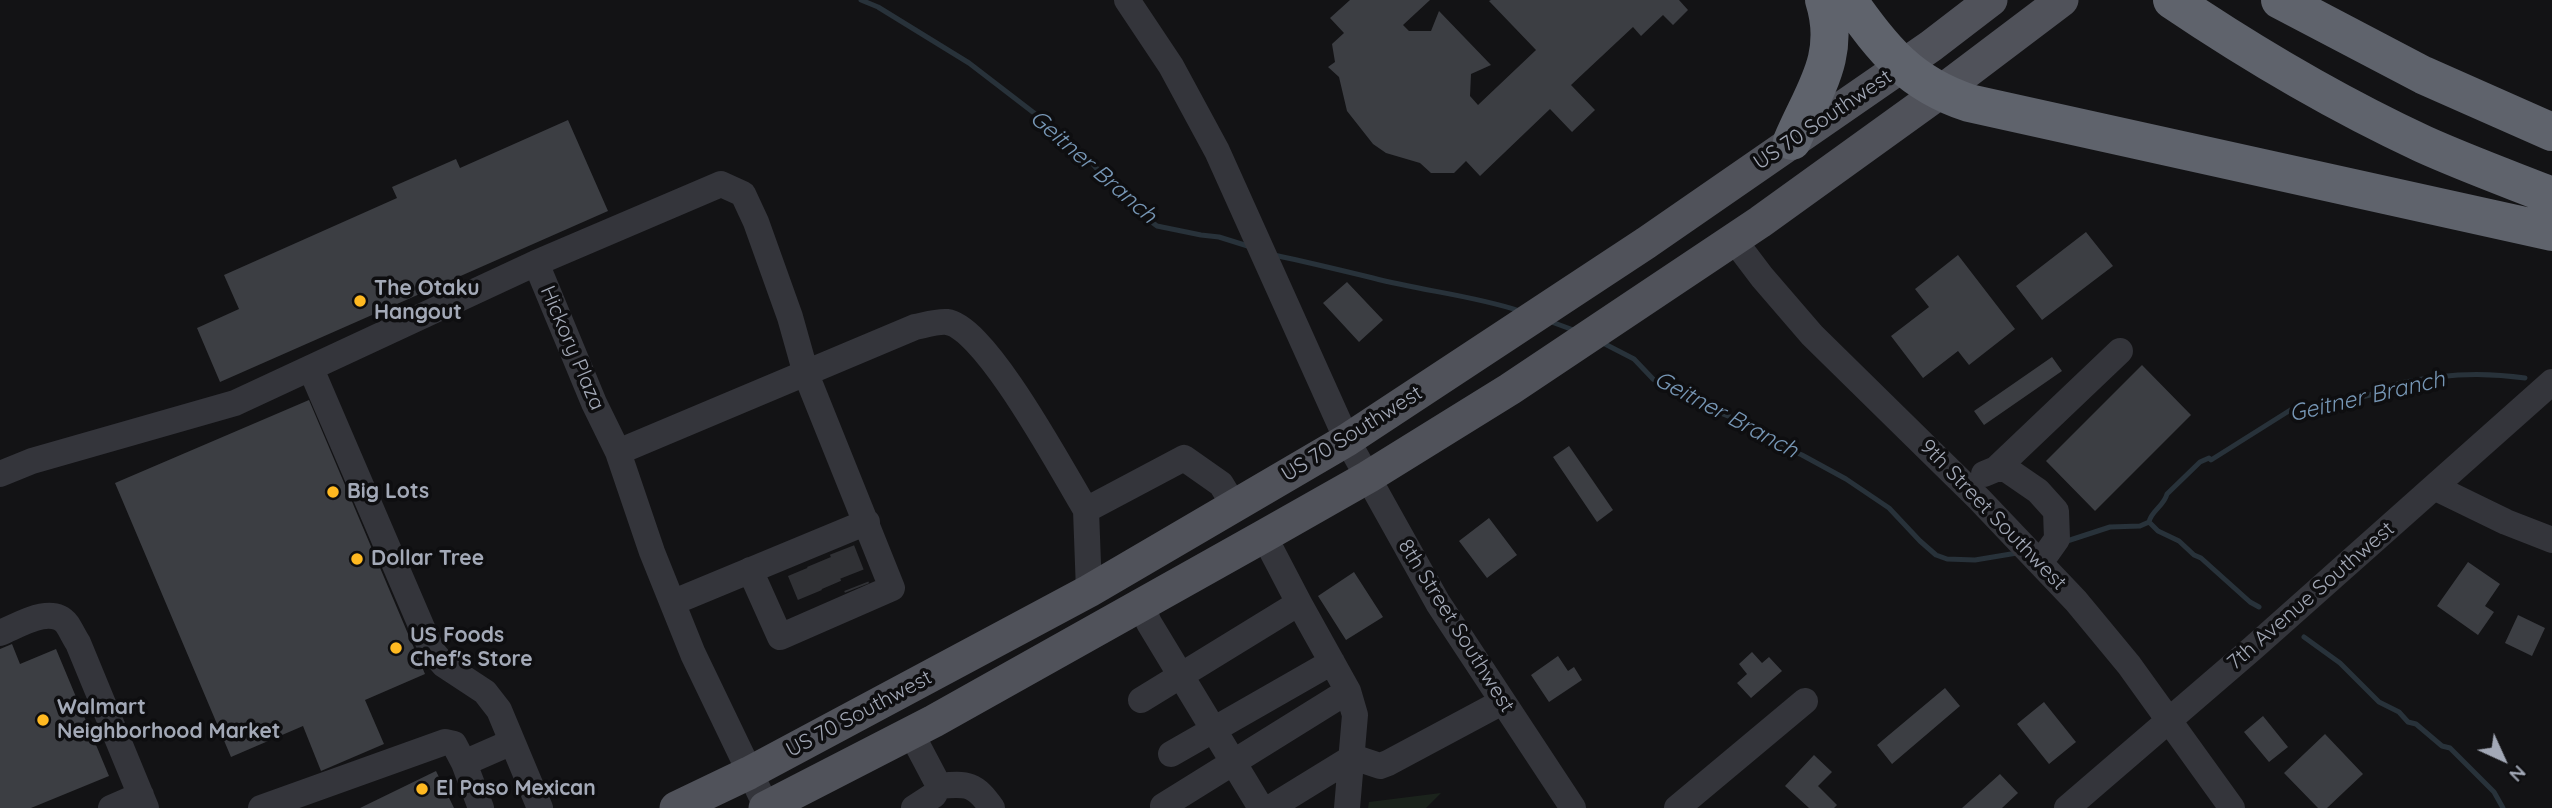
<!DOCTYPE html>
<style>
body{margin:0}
#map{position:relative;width:2552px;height:808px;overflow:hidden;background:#131315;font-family:Quicksand,sans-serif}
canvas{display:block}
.north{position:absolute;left:2468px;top:724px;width:70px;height:70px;-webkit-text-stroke:5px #0e0e10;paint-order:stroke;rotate:135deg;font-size:19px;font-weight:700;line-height:28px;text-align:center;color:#a3a9b7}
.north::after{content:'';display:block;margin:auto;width:24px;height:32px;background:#a3a9b7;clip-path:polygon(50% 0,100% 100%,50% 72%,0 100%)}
</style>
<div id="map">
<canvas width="2552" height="808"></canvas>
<div class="north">N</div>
</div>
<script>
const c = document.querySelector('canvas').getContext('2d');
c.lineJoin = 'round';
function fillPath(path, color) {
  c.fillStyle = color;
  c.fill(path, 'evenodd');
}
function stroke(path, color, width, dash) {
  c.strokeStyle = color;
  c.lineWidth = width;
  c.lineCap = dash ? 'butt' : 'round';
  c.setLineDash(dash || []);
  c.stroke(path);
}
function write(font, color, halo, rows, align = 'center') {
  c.font = font + ' Quicksand,sans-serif';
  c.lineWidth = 7;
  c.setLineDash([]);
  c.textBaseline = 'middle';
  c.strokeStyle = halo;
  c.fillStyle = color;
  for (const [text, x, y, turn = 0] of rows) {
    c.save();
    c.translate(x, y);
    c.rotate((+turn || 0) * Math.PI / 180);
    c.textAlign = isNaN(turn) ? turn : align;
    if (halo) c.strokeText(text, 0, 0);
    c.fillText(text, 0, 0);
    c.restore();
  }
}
const green = new Path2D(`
 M1441 793 1426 808H1368L1369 802Z`);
const stream = new Path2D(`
 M861 0 878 7 969 63 1051 126 1071 146 1083 153 1129 205 1157 226 1201 235 1219 237 1251 247
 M1274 255C1307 262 1340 270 1373 278 1422 291 1472 295 1520 311
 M1549 321 1576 331
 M1601 342 1634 359 1653 379 1690 401 1738 420 1768 440 1802 455 1846 479 1889 508 1920 541 1936 555 1947 559 1975 560 2017 553
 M2149 522 2158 531 2179 541 2194 555 2201 558 2250 602 2259 607
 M2064 542 2110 527 2140 526 2149 522C2151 511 2164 506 2167 494L2200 462 2209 458 2211 460 2292 409 2297 411C2323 406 2350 401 2376 393 2385 390 2393 385 2401 383 2441 374 2485 372 2525 378
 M2304 637 2340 663 2379 702 2399 712 2408 722 2416 724 2442 746 2450 748 2494 792 2503 808`);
const building = new Path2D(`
 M1350 0H1430L1403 25 1409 31H1431L1439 11 1491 65 1471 74 1470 96 1478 105 1536 50 1489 1 1491 0H1679L1688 10 1673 25 1663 15 1641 36 1633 27 1571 85 1595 110 1572 132 1550 109 1480 176 1466 161 1454 173H1431L1420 163 1386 153 1373 144 1347 111 1339 77 1328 67 1335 62 1332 44 1344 33 1330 18Z
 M568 120 608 211 220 382 197 328 239 309 224 275 397 198 392 187 456 159 460 168Z
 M2086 232 2113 266 2042 320 2016 286Z
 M1958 255 2015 329 1969 365 1958 351 1923 378 1891 336 1929 307 1915 289Z
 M1347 282 1383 320 1359 342 1323 303Z
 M2052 357 2062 371 1984 425 1974 411Z
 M2142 365 2191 415 2095 511 2046 461Z
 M309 400 425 674 365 700 384 744 321 771 303 726 231 757 115 483Z
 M1569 446 1613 510 1597 522 1553 457Z
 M1489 518 1517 555 1487 578 1459 541Z
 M2468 562 2500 584 2485 606 2494 612 2478 635 2437 606Z
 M1354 572 1383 617 1346 640 1318 596Z
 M2518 615 2545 628 2532 656 2505 643Z
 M12 644 20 664 56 649 109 776 31 808H0V649Z
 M1752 652 1762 663 1769 657 1782 671 1751 698 1737 683 1747 674 1739 664Z
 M1558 656 1568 671 1574 667 1582 680 1549 702 1531 675Z
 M1945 688 1960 706 1892 764 1877 745Z
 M2044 702 2076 742 2049 764 2017 724Z
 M2263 716 2288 747 2269 762 2244 732Z
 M2325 734 2363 774 2327 808H2318L2284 773Z
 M1814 755 1832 772 1818 786 1837 805 1834 808H1809L1785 786Z
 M436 771 454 808H360Z
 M2000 774 2018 793 2002 808H1962Z`);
const minorTunnel = new Path2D(`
 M842 550 857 588
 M819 562 834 597
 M800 571 814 605`);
const minor = new Path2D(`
 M1127 0 1171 66 1217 151 1347 440 1438 603 1573 808
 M1734 240 1762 277 1812 335 1979 499 2076 601 2129 665 2232 808
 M536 263 721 184 743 194 756 222 790 317 806 374 892 588 780 637 750 570
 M311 369 432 651 444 665 485 692 499 710 540 808
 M618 452 915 327C925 325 938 321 947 322 986 327 1064 474 1086 510
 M1996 469 2120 351
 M0 474 32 461 235 403 536 263 594 403 618 452 652 552 693 654 767 808
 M1984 474 1996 469H2006L2038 491 2056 511 2057 539 2040 563
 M2434 487 2506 522 2552 540
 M1264 536 1299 603
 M1089 591 1086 510 1184 458 1221 484 1235 507
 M674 602 867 522
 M1141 604 1149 623 1261 808
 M0 633C18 626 51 604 67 624 71 630 74 637 78 643L146 808
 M1141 700 1299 603 1348 691 1355 715 1347 808
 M911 733 939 786 934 795 914 808
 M1171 754 1332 662
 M939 786C968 783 975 784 992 808
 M1163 806 1348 691
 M111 808 141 795
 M261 808 445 742 454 744 464 763
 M481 808 464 763 512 742
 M1270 808 1353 757 1380 766 1388 763 1502 702
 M1677 808 1805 701
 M2067 808 2253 648 2552 382`);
const major = new Path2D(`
 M676 808 749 773 1089 591 1347 440 1646 243 1931 46 1991 0
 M765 808 934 721 1264 536 1368 477 1510 389 1760 222 1939 93 2062 0`);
const highway = new Path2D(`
 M1848 0C1884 50 1909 83 1969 103L2552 232
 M2172 0C2252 54 2335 103 2423 144 2465 163 2509 179 2552 196
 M2280 0 2423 75 2552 132
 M1792 141C1813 91 1842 57 1824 0`);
const markers = [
 [360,301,7,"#ffb921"],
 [333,492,7,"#ffb921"],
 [357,559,7,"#ffb921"],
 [396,648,7,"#ffb921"],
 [43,720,7,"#ffb921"],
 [422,789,7,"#ffb921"]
];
const streetNames = [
 ["US 70 Southwest",1823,120,-34],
 ["Hickory Plaza",572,348,67],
 ["US 70 Southwest",1352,434,-32],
 ["9th Street Southwest",1993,515,46],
 ["7th Avenue Southwest",2311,596,-41],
 ["8th Street Southwest",1456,626,58],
 ["US 70 Southwest",859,714,-28]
];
const poiNames = [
 ["The Otaku",374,289],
 ["Hangout",374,313],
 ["Big Lots",347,492],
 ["Dollar Tree",371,559],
 ["US Foods",410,636],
 ["Chef's Store",410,660],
 ["Walmart",57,708],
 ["Neighborhood Market",57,732],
 ["El Paso Mexican",436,789]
];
const waterNames = [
 ["Geitner Branch",1093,167,41],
 ["Geitner Branch",2367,397,-13],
 ["Geitner Branch",1726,415,28]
];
fillPath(green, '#1b231c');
stroke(stream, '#28323a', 5);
fillPath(building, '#3c3e43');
stroke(minorTunnel, '#303135', 26, [26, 13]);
stroke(minor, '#34353b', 26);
stroke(major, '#50525a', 33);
stroke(highway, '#5f636c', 38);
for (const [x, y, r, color] of markers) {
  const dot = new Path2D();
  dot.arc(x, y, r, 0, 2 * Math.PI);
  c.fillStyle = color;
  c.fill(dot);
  stroke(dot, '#0e0e10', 2.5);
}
write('21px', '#a3a9b7', '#0e0e10', streetNames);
write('bold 21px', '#a3a9b7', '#0e0e10', poiNames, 'left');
write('italic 23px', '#7797b6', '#0e0e10', waterNames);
</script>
